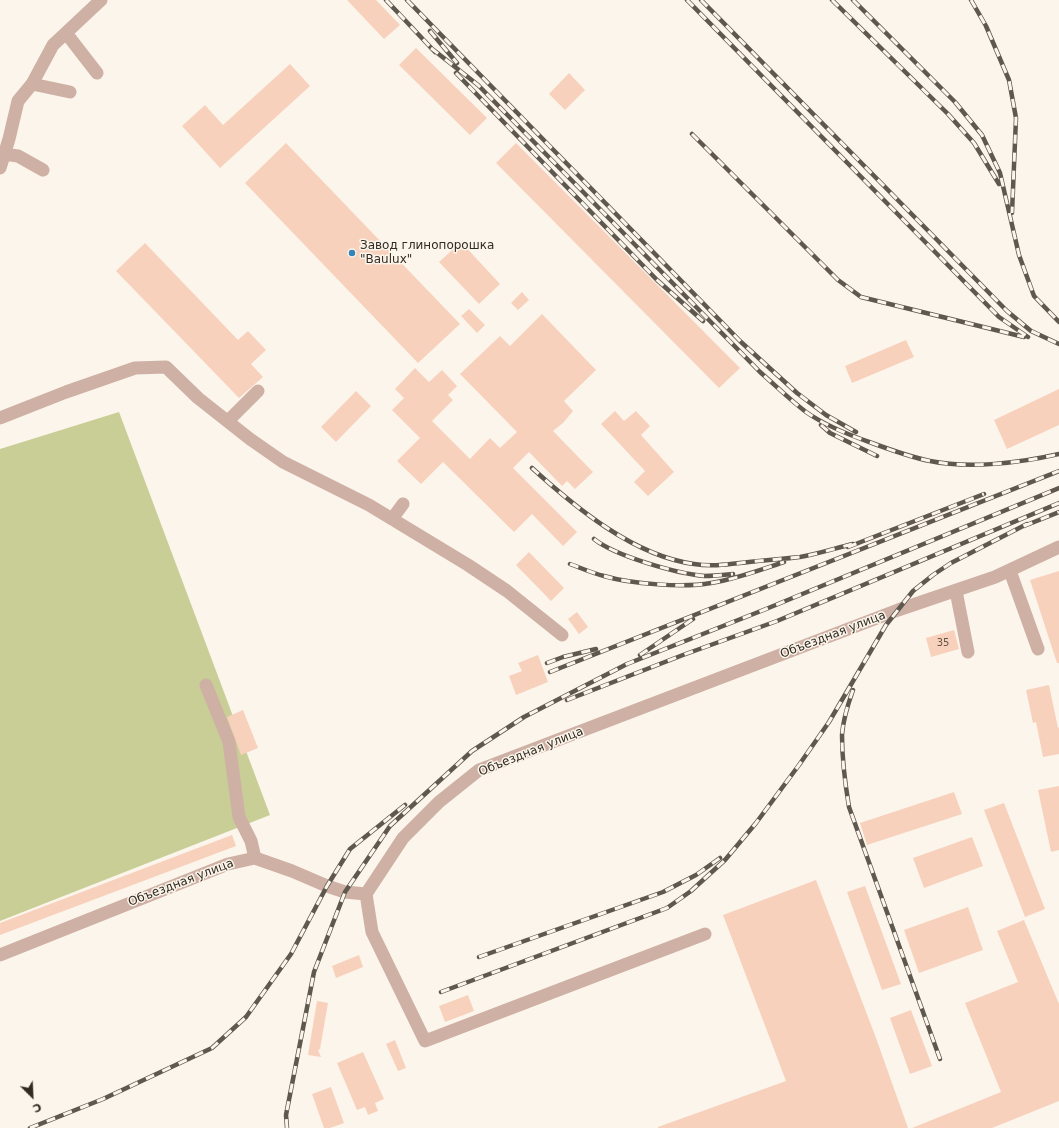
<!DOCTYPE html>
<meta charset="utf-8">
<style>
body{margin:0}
#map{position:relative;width:1059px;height:1128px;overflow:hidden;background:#fcf5eb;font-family:"DejaVu Sans",sans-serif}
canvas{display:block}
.north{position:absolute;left:12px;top:1076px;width:40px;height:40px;-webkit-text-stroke:3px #fcf5eb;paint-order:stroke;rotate:156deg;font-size:11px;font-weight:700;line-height:16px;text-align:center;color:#312b21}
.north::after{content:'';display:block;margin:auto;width:14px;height:18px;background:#312b21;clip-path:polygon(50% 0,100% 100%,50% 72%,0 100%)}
</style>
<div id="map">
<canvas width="1059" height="1128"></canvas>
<div class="north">С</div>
</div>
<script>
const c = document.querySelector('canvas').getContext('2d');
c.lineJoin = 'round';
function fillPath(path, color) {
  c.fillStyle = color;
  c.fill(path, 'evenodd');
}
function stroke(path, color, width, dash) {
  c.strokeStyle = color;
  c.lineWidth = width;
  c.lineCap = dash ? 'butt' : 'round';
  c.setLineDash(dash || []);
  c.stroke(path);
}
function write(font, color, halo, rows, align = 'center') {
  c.font = font + ' "DejaVu Sans",sans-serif';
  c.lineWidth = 3;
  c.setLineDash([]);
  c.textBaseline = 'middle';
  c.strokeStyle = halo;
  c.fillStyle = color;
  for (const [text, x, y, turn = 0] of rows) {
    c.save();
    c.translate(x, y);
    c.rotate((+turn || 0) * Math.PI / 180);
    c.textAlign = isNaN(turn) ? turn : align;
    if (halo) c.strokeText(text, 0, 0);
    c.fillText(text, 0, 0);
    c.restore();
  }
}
const green = new Path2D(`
 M119 412 270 815 0 921V449Z`);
const building = new Path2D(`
 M347 0H376L400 25 384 39Z
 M416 48 487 118 470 135 399 65Z
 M290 64 310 86 220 168 182 126 205 105 223 125Z
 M569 73 585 90 565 110 549 94Z
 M286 143 460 324 418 363 245 183Z
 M516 143 740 368 719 388 496 163Z
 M461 242 500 284 479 304 439 262Z
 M145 243 238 340 248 331 266 350 251 364 263 377 239 398 116 271Z
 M522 292 529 300 518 310 511 303Z
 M469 309 485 325 477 333 461 316Z
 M542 314 596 370 564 401 573 411 563 423 553 431 593 472 575 489 567 481 562 486 529 452 513 468 577 532 563 546 532 514 514 532 443 462 421 484 397 461 420 438 392 410 404 398 395 389 415 368 429 382 442 370 457 386 448 395 453 400 432 421 470 459 490 438 500 448 517 432 460 374 500 336 510 346Z
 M906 340 914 357 852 383 845 366Z
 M1059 389V425L1007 449 994 420Z
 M356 391 371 406 336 442 321 427Z
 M615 411 624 421 636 411 650 426 641 435 674 472 648 496 634 482 645 471 601 424Z
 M529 552 564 588 551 601 516 565Z
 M1059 571V663H1057L1030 580Z
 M577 612 588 627 579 634 568 619Z
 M954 630 959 649 931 657 926 638Z
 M538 655 548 682 516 695 509 676 522 671 518 663Z
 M1049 685 1058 728 1059 727V754L1043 757 1036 722 1033 723 1026 690Z
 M243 710 258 748 241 755 227 717Z
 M1059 786V850L1051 852 1038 790Z
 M954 792 962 814 867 845 860 823Z
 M1004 803 1045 909 1025 917 984 810Z
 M232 835 236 846 0 935V923Z
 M972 837 983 866 924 888 913 858Z
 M816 880 876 1038 908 1128H658V1127L786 1081 723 915Z
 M865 886 901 984 882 990 847 892Z
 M968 907 983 950 919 973 904 930Z
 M1024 920 1059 1004V1101L992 1128H912L1001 1092 965 1003 1018 982 997 931Z
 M359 955 363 967 336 978 332 966Z
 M468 995 474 1011 445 1022 439 1006Z
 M317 1001 328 1003 320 1049 318 1050 321 1057 308 1055Z
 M911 1010 932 1066 910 1074 890 1018Z
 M395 1040 406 1068 398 1071 386 1044Z
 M363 1052 384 1099 375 1103 378 1111 368 1115 365 1107 357 1110 337 1063Z
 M331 1087 344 1123 330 1128H324L312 1094Z`);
const minor = new Path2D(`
 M66 33 97 73
 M32 84 70 92
 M4 154 18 156 43 170
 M0 168 9 139 18 101 32 84 53 45 101 0
 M0 418 66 392 135 368 166 367 198 398 250 439 283 462 369 505 468 565 507 591 562 635
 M228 421 258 391
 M392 519 403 504
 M1010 571 1038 649
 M956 591 968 652
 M206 685 229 742 239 817 251 841 255 858
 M366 894 372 932 425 1041 705 934
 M0 955 228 864 255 858 292 871 327 886 345 892 366 894 403 838 439 802 479 770 898 610 995 577 1059 547`);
const rail = new Path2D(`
 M386 0 435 52
 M407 0 741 342 797 393 826 415 856 432
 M687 0 999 317 1028 337
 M701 0 1007 311 1031 331 1059 344
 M832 0 948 114 974 143 999 184
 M853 0 955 102 982 135 1000 173 1019 255 1034 296 1059 322
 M971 0 986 26 1009 80 1016 118 1012 213
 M430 31 457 63
 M431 48 478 85 760 372C775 385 790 400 806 412 826 426 849 435 872 443 891 450 910 457 930 461 969 469 1020 463 1059 454
 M456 73 657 280 703 321
 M692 134 838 280 861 297 1024 337
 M821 425 830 433 877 456
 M532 468C576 508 634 556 694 564 713 567 730 564 749 562 766 560 783 559 800 557 818 554 836 548 853 544
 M1024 526 1059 512
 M594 539C615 556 678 574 705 576 714 576 723 575 733 574
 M848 547 984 494
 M570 564C581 568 592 573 604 576 631 584 684 588 711 583 736 579 760 570 784 562
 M640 655 693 619
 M547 663 563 657 596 649
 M550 672 1059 471
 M853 690C848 704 843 720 842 735 842 759 845 783 849 807L940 1059
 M567 700 683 655 777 621 1059 503
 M479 957 663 892 696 875 720 858
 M441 992 667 908 691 891 725 860 756 823 799 765 829 722 886 625 913 591 933 575 951 563 1027 524
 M30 1128 103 1099 212 1048 246 1017 291 954 327 886 350 849 405 805
 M287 1128 286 1115 314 972 345 892 390 826 472 751 524 717 627 664 766 609 1059 488`);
const markers = [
 [352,253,4,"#3584b6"]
];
const numberNames = [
 ["35",943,643]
];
const poiNames = [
 ["Завод глинопорошка",360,246],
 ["\"Baulux\"",360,260]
];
const streetNames = [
 ["Объездная улица",833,635,-21],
 ["Объездная улица",531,752,-22],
 ["Объездная улица",181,883,-21]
];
fillPath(green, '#c8ce96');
fillPath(building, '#f8d1bd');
stroke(minor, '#ceb0a4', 13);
stroke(rail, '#5f584e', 4.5);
stroke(rail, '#fcf5eb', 3, [9]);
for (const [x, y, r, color] of markers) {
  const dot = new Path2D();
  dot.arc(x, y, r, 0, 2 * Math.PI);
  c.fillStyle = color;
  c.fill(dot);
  stroke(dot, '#fcf5eb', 1.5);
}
write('10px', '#635448', null, numberNames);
write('12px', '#312b21', '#fcf5eb', poiNames, 'left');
write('12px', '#312b21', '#fcf5eb', streetNames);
</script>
